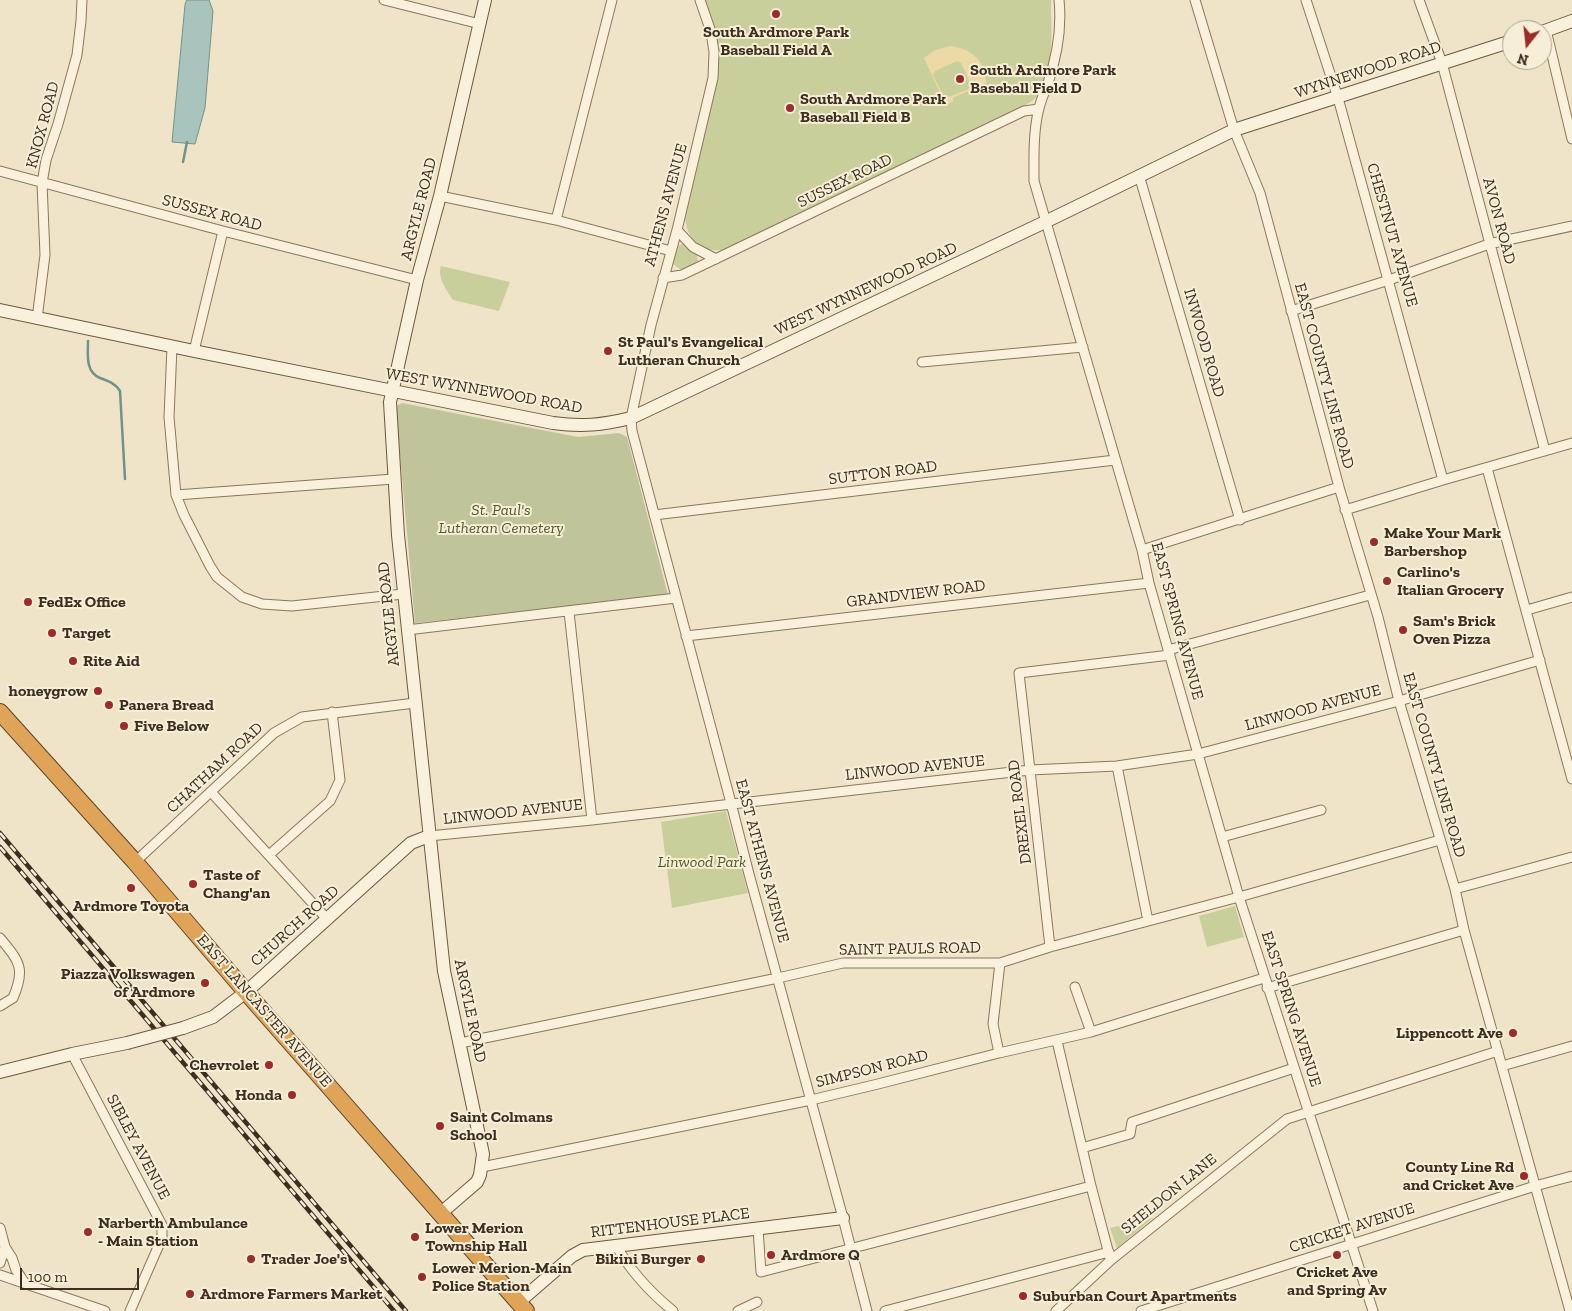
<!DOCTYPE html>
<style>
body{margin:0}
#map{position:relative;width:1572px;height:1311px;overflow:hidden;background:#f0e4c8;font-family:"Zilla Slab",serif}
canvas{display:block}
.north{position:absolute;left:1502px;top:20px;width:50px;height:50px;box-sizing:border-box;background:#f7eed8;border:1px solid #ada18e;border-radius:50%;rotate:196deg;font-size:14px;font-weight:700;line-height:20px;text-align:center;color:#3d2e20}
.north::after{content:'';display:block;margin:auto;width:18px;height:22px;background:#9e2a2b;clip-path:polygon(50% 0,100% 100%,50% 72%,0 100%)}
.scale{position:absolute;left:20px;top:1268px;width:119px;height:22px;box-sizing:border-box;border:2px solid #3d2e20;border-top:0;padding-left:6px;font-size:15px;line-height:18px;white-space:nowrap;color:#3d2e20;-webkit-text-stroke:4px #f7eed8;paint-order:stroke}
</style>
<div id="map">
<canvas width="1572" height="1311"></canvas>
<div class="north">N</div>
<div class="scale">100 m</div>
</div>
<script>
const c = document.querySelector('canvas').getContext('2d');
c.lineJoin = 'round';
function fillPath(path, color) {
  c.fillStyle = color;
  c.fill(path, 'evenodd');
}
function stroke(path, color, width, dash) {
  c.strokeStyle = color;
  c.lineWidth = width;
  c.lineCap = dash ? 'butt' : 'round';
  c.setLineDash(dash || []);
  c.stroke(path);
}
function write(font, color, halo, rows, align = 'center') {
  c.font = font + ' "Zilla Slab",serif';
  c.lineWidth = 4;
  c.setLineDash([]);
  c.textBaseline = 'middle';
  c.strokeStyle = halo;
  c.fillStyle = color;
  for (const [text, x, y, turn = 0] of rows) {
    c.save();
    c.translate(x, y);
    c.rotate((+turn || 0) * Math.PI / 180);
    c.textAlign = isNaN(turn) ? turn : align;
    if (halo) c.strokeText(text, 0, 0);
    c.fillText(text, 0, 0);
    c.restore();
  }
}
const green = new Path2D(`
 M705 0H1051C1051 31 1055 64 1040 92 1037 99 1029 103 1022 107L726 249C701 255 685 238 685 214L718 73 716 36Z
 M685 243 697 255 698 261C687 270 683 273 672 263L677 246Z
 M441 266 510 282 499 311 453 300C447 291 437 278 441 266Z
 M726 811 748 893 672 908 661 822Z
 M1235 906 1244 937 1207 947 1199 916Z
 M1153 1218 1117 1248 1110 1228Z`);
const sand = new Path2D(`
 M950 46C971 48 986 61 986 83L953 98V101L946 106 935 103 938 101 937 98 941 95 924 58 935 50ZM957 61 961 63 970 83 969 89 948 97 943 95 933 75 935 71Z`);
const cemetery = new Path2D(`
 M402 403 578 437 619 433 627 437 668 595 415 623 396 409 398 405Z`);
const water = new Path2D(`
 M187 0H209L213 11 205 108 195 144 172 142 185 5Z`);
const stream = new Path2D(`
 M183 162 187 142
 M88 341C88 354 85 372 100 378 108 381 115 383 120 391L125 479`);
const street = new Path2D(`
 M384 0 480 24
 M700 0 711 32 714 52 713 78 677 230 651 325 631 418 632 431 731 803 749 874 843 1218 867 1311
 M1059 0C1062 28 1057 56 1048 83 1045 91 1041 100 1039 108 1033 132 1034 157 1034 181L1142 550 1149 583 1239 897 1373 1311
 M1195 0 1234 130 1260 193 1339 487 1378 617 1399 701 1455 889 1464 930 1570 1311
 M1306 0 1338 98 1443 480
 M1419 0 1442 63 1545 451
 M1546 30 1572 139
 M0 171 223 231 417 280
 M1139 175 1240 520
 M440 196 556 220 671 251
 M556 220 612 0
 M677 230 693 247 716 259
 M663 278 682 275 1024 111 1039 109
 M1291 311 1389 280 1489 244 1572 226
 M37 319 45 255 42 183 46 160 58 124 77 55 81 21 82 0
 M172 347 169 417 176 495 184 515 210 566 217 577 242 597 262 604 292 606 403 594
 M194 351 223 231
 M922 362 1083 347
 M1487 468 1572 779
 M176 495 394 479
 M1345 510 1443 480 1572 443
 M654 515 1115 460
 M1142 550 1339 487
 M1527 610 1572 597
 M569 612 592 820
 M407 630 676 598
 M686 636 1149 583
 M1168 650 1370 595
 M1117 766 1148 921
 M211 792 327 919
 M429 836 592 820 1030 770 1117 766 1198 754 1399 701 1540 660
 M1222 837 1321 810
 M269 855 330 801 340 780 332 712
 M135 862 274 733 302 717 415 703
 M1455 889 1572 857
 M0 938C19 961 26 968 13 998L0 1006
 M1050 947 1019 673 1170 655
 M1075 987 1091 1032
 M1267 988 1464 930
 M1057 1041 1091 1186 1110 1258
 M460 1043 778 978 843 963H1000L1050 947 1239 897 1440 840
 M999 1053 993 1024 1000 963
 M72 1054 162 1225V1238L130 1311
 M1502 1066 1572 1046
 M1082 1148 1130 1134 1132 1122 1294 1068
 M482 1167 811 1100 878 1084 999 1053 1091 1032 1264 978
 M0 1228 5 1247 0 1263
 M758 1229 761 1272 1091 1186
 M616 1245C630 1271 650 1292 673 1311
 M5 1247 12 1258 16 1270 25 1283
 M0 1275 105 1311
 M738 1311 757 1302
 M885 1311 1109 1252
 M1056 1311 1111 1260 1287 1119 1498 1051
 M1141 1311 1535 1186 1572 1176`);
const secondary = new Path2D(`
 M1542 32 1572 21
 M0 310 194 351 553 423C582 427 602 425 631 418L1045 222 1234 130 1512 41
 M183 1028 213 1017 246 992 411 843 429 836
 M0 1072 72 1054 127 1043
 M441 1213 477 1182 480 1175 483 1154 444 971 398 535 390 402 417 280 440 196 485 0
 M519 1302 572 1256 583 1250 843 1218`);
const highway = new Path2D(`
 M0 712 135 862 246 992 526 1311`);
const rail = new Path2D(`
 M0 833 406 1311
 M0 847 394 1311`);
const secondaryBridge = new Path2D(`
 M127 1043 183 1028`);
const markers = [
 [776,14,5,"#9e2a2b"],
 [960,79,5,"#9e2a2b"],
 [790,108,5,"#9e2a2b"],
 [608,351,5,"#9e2a2b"],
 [1374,542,5,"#9e2a2b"],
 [1387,581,5,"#9e2a2b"],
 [28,602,5,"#9e2a2b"],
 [1403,630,5,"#9e2a2b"],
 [52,633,5,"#9e2a2b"],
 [73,661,5,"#9e2a2b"],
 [98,691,5,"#9e2a2b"],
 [109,705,5,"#9e2a2b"],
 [124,726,5,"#9e2a2b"],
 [193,884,5,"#9e2a2b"],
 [131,888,5,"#9e2a2b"],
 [205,983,5,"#9e2a2b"],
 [1513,1033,5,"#9e2a2b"],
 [269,1065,5,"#9e2a2b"],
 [292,1095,5,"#9e2a2b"],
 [440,1126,5,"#9e2a2b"],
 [1524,1176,5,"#9e2a2b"],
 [88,1232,5,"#9e2a2b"],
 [415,1237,5,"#9e2a2b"],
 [771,1255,5,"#9e2a2b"],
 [1337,1255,5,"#9e2a2b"],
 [251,1259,5,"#9e2a2b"],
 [701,1259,5,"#9e2a2b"],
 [422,1277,5,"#9e2a2b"],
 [190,1294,5,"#9e2a2b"],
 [1023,1296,5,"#9e2a2b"]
];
const poiNames = [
 ["South Ardmore Park",776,32,"center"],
 ["Baseball Field A",776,50,"center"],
 ["South Ardmore Park",970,70],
 ["Baseball Field D",970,88],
 ["South Ardmore Park",800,99],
 ["Baseball Field B",800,117],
 ["St Paul's Evangelical",618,342],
 ["Lutheran Church",618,360],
 ["Make Your Mark",1384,533],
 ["Barbershop",1384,551],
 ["Carlino's",1397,572],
 ["Italian Grocery",1397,590],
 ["FedEx Office",38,602],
 ["Sam's Brick",1413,621],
 ["Oven Pizza",1413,639],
 ["Target",62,633],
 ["Rite Aid",83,661],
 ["honeygrow",88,691,"right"],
 ["Panera Bread",119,705],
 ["Five Below",134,726],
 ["Taste of",203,875],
 ["Chang'an",203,893],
 ["Ardmore Toyota",131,906,"center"],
 ["Piazza Volkswagen",195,974,"right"],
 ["of Ardmore",195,992,"right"],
 ["Lippencott Ave",1503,1033,"right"],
 ["Chevrolet",259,1065,"right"],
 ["Honda",282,1095,"right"],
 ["Saint Colmans",450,1117],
 ["School",450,1135],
 ["County Line Rd",1514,1167,"right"],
 ["and Cricket Ave",1514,1185,"right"],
 ["Narberth Ambulance",98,1223],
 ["- Main Station",98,1241],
 ["Lower Merion",425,1228],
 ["Township Hall",425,1246],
 ["Ardmore Q",781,1255],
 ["Trader Joe's",261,1259],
 ["Bikini Burger",691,1259,"right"],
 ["Lower Merion-Main",432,1268],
 ["Police Station",432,1286],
 ["Cricket Ave",1337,1272,"center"],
 ["and Spring Av",1337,1290,"center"],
 ["Ardmore Farmers Market",200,1294],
 ["Suburban Court Apartments",1033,1296]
];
const streetNames = [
 ["WYNNEWOOD ROAD",1368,70,-18],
 ["KNOX ROAD",43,125,-75],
 ["SUSSEX ROAD",845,181,-26],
 ["ATHENS AVENUE",666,205,-75],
 ["ARGYLE ROAD",419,209,-76],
 ["SUSSEX ROAD",212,213,15],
 ["AVON ROAD",1499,221,75],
 ["CHESTNUT AVENUE",1392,235,74],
 ["WEST WYNNEWOOD ROAD",866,289,-25],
 ["INWOOD ROAD",1204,343,74],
 ["EAST COUNTY LINE ROAD",1324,376,75],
 ["WEST WYNNEWOOD ROAD",484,391,10],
 ["SUTTON ROAD",883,473,-7],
 ["GRANDVIEW ROAD",916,594,-7],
 ["ARGYLE ROAD",389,614,-96],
 ["EAST SPRING AVENUE",1177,621,75],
 ["LINWOOD AVENUE",1313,708,-15],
 ["EAST COUNTY LINE ROAD",1434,765,74],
 ["CHATHAM ROAD",215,768,-43],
 ["LINWOOD AVENUE",915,768,-6],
 ["LINWOOD AVENUE",513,812,-6],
 ["DREXEL ROAD",1020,812,-97],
 ["EAST ATHENS AVENUE",762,861,75],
 ["CHURCH ROAD",295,926,-42],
 ["SAINT PAULS ROAD",910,949,-1],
 ["EAST SPRING AVENUE",1291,1009,72],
 ["EAST LANCASTER AVENUE",264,1011,49],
 ["ARGYLE ROAD",470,1011,78],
 ["SIMPSON ROAD",872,1069,-14],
 ["SIBLEY AVENUE",138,1147,62],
 ["SHELDON LANE",1169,1194,-39],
 ["RITTENHOUSE PLACE",670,1223,-7],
 ["CRICKET AVENUE",1352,1228,-18]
];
const parkNames = [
 ["St. Paul's",501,510],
 ["Lutheran Cemetery",501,528],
 ["Linwood Park",702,862]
];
fillPath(green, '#c9cf9b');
fillPath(sand, '#ecd9a5');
fillPath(cemetery, '#bfc49a');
fillPath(water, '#a9c4bc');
stroke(water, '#6f938a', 1);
stroke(stream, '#6f938a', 2.5);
stroke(street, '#8d765c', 11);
stroke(secondary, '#6f573f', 14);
stroke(highway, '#5b4430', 18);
stroke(street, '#faf1dc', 9);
stroke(secondary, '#faf1dc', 12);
stroke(highway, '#e0a458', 16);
stroke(rail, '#3d2e20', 4.5);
stroke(rail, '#f7eed8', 2.5, [8]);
stroke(secondaryBridge, '#6f573f', 14, []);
stroke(secondaryBridge, '#faf1dc', 12);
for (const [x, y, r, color] of markers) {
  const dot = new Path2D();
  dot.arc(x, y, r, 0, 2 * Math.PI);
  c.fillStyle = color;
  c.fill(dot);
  stroke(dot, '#f7eed8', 2);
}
write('bold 16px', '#3d2e20', '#f7eed8', poiNames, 'left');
write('16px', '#3d2e20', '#f7eed8', streetNames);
write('italic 16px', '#4d5a26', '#f7eed8', parkNames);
</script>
